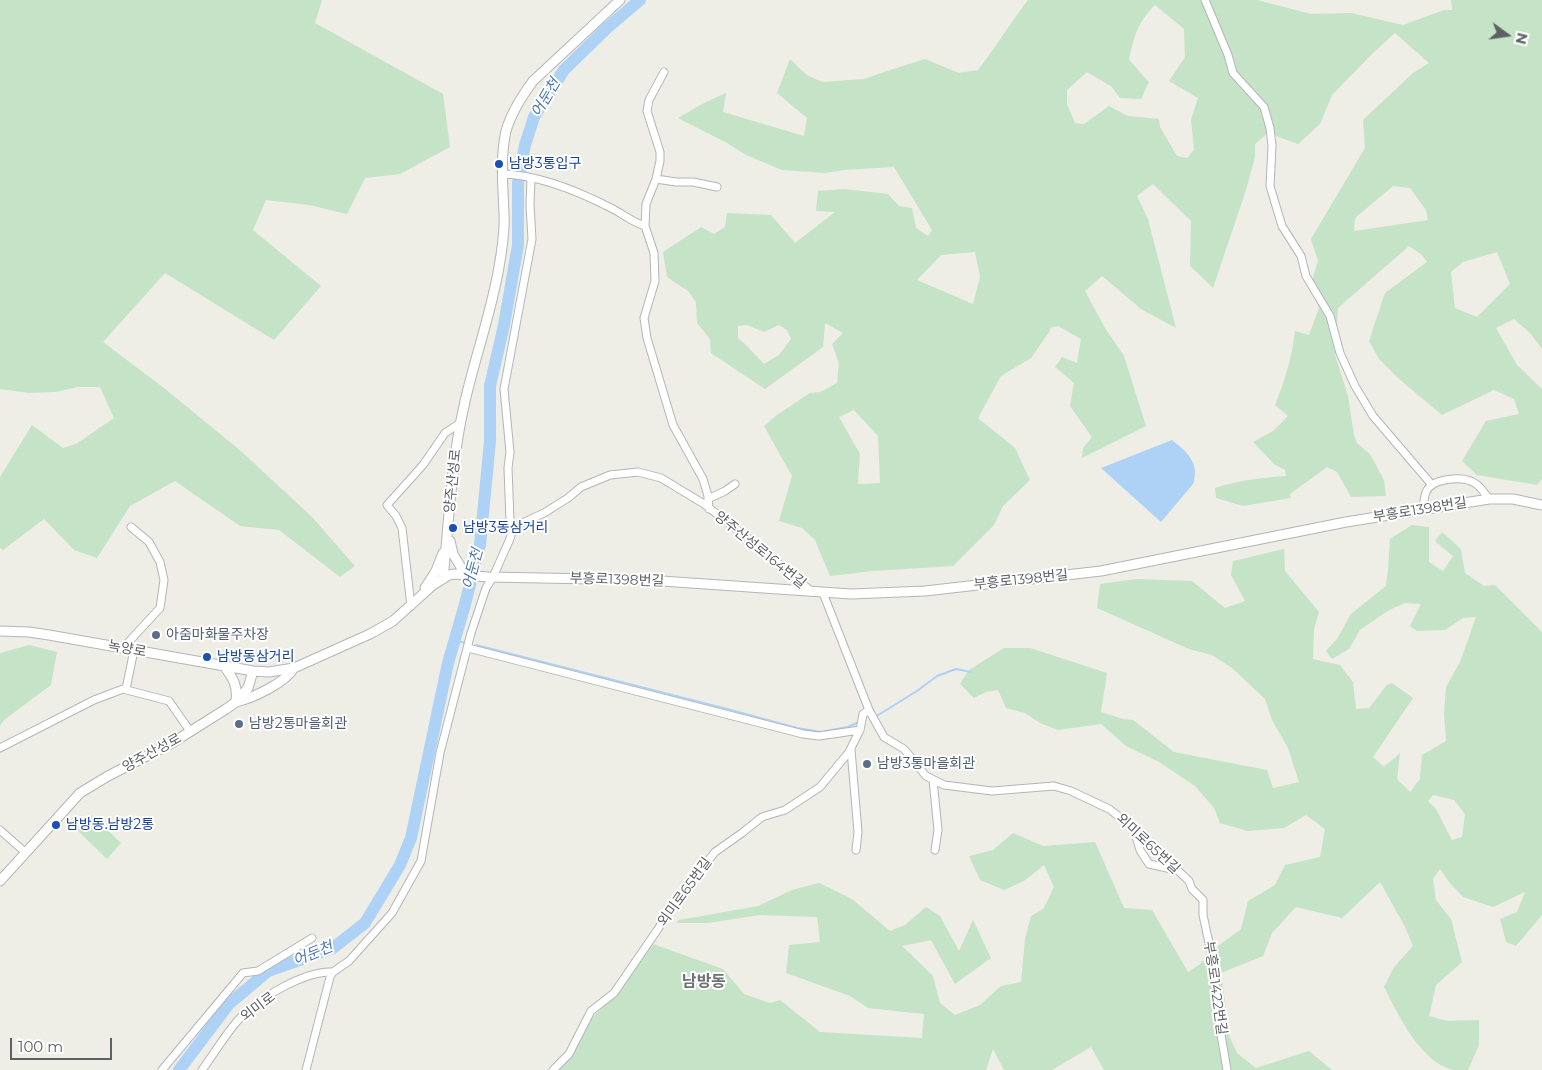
<!DOCTYPE html>
<meta charset="utf-8">
<style>
body{margin:0}
#map{position:relative;width:1542px;height:1070px;overflow:hidden;background:#eeede6;font-family:Montserrat,sans-serif}
canvas{display:block}
.north{position:absolute;left:1482px;top:10px;width:50px;height:50px;-webkit-text-stroke:4px #fff;paint-order:stroke;rotate:104deg;font-size:14px;font-weight:700;line-height:20px;text-align:center;color:#5d6064}
.north::after{content:'';display:block;margin:auto;width:18px;height:22px;background:#5d6064;clip-path:polygon(50% 0,100% 100%,50% 72%,0 100%)}
.scale{position:absolute;left:10px;top:1038px;width:102px;height:22px;box-sizing:border-box;border:2px solid #5d6064;border-top:0;padding-left:6px;font-size:15px;line-height:18px;white-space:nowrap;color:#5d6064;-webkit-text-stroke:4px #fff;paint-order:stroke}
</style>
<div id="map">
<canvas width="1542" height="1070"></canvas>
<div class="north">N</div>
<div class="scale">100 m</div>
</div>
<script>
const c = document.querySelector('canvas').getContext('2d');
c.lineJoin = 'round';
function fillPath(path, color) {
  c.fillStyle = color;
  c.fill(path, 'evenodd');
}
function stroke(path, color, width, dash) {
  c.strokeStyle = color;
  c.lineWidth = width;
  c.lineCap = dash ? 'butt' : 'round';
  c.setLineDash(dash || []);
  c.stroke(path);
}
function write(font, color, halo, rows, align = 'center') {
  c.font = font + ' Montserrat,"Noto Sans KR",sans-serif';
  c.lineWidth = 4;
  c.setLineDash([]);
  c.textBaseline = 'middle';
  c.strokeStyle = halo;
  c.fillStyle = color;
  for (const [text, x, y, turn = 0] of rows) {
    c.save();
    c.translate(x, y);
    c.rotate((+turn || 0) * Math.PI / 180);
    c.textAlign = isNaN(turn) ? turn : align;
    if (halo) c.strokeText(text, 0, 0);
    c.fillText(text, 0, 0);
    c.restore();
  }
}
const green = new Path2D(`
 M0 0H322L315 23 443 94 450 147 400 174 365 178 347 214 309 205 266 200 253 230 321 286 274 340 165 273 103 342 164 388 242 452 312 517 355 566 340 577 279 530 240 526 175 481 130 506 97 558 74 550 44 519 3 550 0 548V477L32 425 63 448 76 444 114 418 100 387H77L56 392 29 393 0 389Z
 M1028 0H1257L1311 14 1351 13 1403 25 1444 10H1452L1451 0H1542V349L1530 333 1514 319 1496 328 1517 365 1542 389V479L1537 485 1477 475 1462 461 1486 421 1519 414 1514 399 1494 390 1442 415 1399 379 1379 359 1369 341 1385 293 1427 262 1422 255 1409 246 1338 308 1335 355 1348 396 1354 435 1357 443 1370 454 1384 480 1386 496 1351 497 1337 472 1327 467 1290 494 1291 498 1243 506 1216 498 1215 488C1240 480 1260 478 1286 476L1285 470 1274 464 1253 442 1273 431 1288 416 1275 405C1285 380 1292 358 1295 331L1309 335 1319 308 1311 284 1318 261 1311 239 1365 148 1363 120 1413 73 1429 63 1395 33 1372 54 1332 95 1320 124 1298 144 1268 133 1255 144V157L1246 190 1213 288 1190 266 1191 221 1153 184 1137 196 1148 219 1176 328 1141 309 1102 276 1085 291 1105 328 1124 356 1146 426 1082 458 1083 448 1092 437 1070 406 1074 383 1055 367 1062 357 1077 363 1081 339 1058 326 1049 328 1051 329 1031 358 1001 376 978 418 1015 448 1030 480 1003 506 994 525 953 566 873 571 830 576 815 540 802 528 779 521 792 476 764 426 777 415 810 393 820 392 837 383 839 364 832 344 843 333 825 323 823 347 765 389 711 353 710 339 697 323 696 302 688 291 667 277 663 252 701 227 714 234 725 227 727 213 771 215 795 243 835 212 816 211 818 191 844 189 888 194 899 206 912 208 916 228 928 236 932 230 894 167 844 170 825 173 782 170 746 155 727 143 678 118 702 104 726 93 723 112 804 136 807 118 777 93 790 59 808 76 823 82 864 79 890 70 925 59 959 73 978 70C996 47 1010 23 1028 0ZM1155 5 1184 29 1185 57 1169 81 1198 98 1191 120 1194 150 1187 158 1177 156 1160 127 1159 119 1128 116 1109 106 1084 124 1075 123 1067 104V90L1087 72 1111 86 1120 98 1141 99 1149 82 1129 60C1134 37 1137 23 1155 5ZM1393 186 1410 188 1426 210 1428 220 1354 231 1355 218ZM975 252 980 277 973 304 917 280 941 255ZM1497 252 1510 284 1477 317 1455 308 1451 272 1463 262ZM747 325 764 332 779 325 787 330 791 339 779 355 764 364 745 344 738 338V326ZM854 410 878 436 880 483 858 484 860 454 839 417Z
 M1412 525 1429 527V562L1443 571 1453 556 1435 541 1442 532 1461 549 1465 573 1484 586 1495 585 1542 632V915L1516 946 1506 942 1500 919 1517 912 1525 892 1493 907 1463 897 1449 882 1440 869 1433 879 1436 900 1451 919 1462 962 1436 985 1429 1016 1447 1021 1479 1020V1045L1468 1070C1464 1070 1457 1070 1453 1070 1420 1062 1398 1014 1384 987L1394 967 1413 946 1404 925 1380 882 1342 918 1296 907 1272 933 1263 956 1221 973 1230 1038 1237 1053 1256 1068 1309 1051 1332 1070H1104L1091 1047 1052 1070H1004L993 1049 986 1070H557L571 1055 592 1018 618 992 653 944 723 969 744 994 770 1003 780 1000 820 1032 922 1038 924 1014 868 1008 850 996 786 973 789 945 820 942 817 917 760 915 708 923H676L679 920 758 906 792 890 819 883 852 899 890 931 905 925 926 907 940 916 959 951 973 920 991 958 955 984 931 940 902 946 933 976 940 1003 955 1015 980 1005 1001 986 1021 982 1025 939 1031 916 1044 908 1054 887 1044 865 1024 881 1004 890 980 880 969 856 993 850 1013 833 1043 846 1095 842 1124 908 1152 910 1188 972 1199 965 1214 949 1241 929 1248 901 1275 885 1285 865 1320 857 1325 829 1306 815 1284 828 1248 831 1220 823 1214 808 1195 786 1159 762 1126 746 1101 724 1058 730 1040 723 1025 713 1006 708 998 690 986 692 974 698 960 684 969 670 1004 648H1030L1107 673 1101 712 1123 719 1133 720 1174 752 1267 770 1273 788 1299 782 1288 748 1272 720 1265 699 1232 668 1212 655 1189 649 1097 608 1100 584 1137 579 1192 581 1225 608 1245 601 1231 575 1233 561 1284 549 1285 571 1319 612 1314 629 1313 659 1340 665 1353 682 1356 709 1369 708 1387 685 1392 683 1413 698 1373 757 1384 767 1400 753 1397 779 1410 792 1420 779 1422 755 1446 741 1444 714 1446 687 1460 662 1476 617 1463 618 1445 630 1417 631 1410 626 1421 604 1405 603 1389 610 1360 630 1349 649 1332 659 1326 651 1337 639 1351 614 1386 586 1388 570 1390 539ZM1433 795 1454 800 1465 814 1462 837 1452 840 1436 809 1428 801Z
 M29 645 57 652 51 685 4 720 0 726V653Z
 M92 815 121 843 107 859 77 830Z`);
const water = new Path2D(`
 M1172 440C1187 452 1200 463 1193 484L1161 522 1101 468Z`);
const stream = new Path2D(`
 M455 640 465 643
 M476 645 727 709 797 728 821 732 848 727 859 722
 M875 717 917 691 937 676 956 669 971 672`);
const river = new Path2D(`
 M179 1070 229 1004 268 971 333 948 365 923 400 865 411 838 448 663 464 608 480 545 490 441V386L504 325 518 245V183L525 145 534 117 564 70 607 28 640 0`);
const minor = new Path2D(`
 M1205 0 1228 55 1233 73 1264 107 1270 128 1272 146 1270 186 1282 226 1301 256 1306 276 1330 316 1340 353 1355 386 1373 416 1432 485
 M502 174C540 175 578 191 611 208 623 214 632 222 645 226L654 253 655 281 644 318 647 338 673 425 703 479 708 496 709 509
 M656 179 676 182H693L717 187
 M645 226 646 204 656 179 660 161V152L647 111 649 100 664 72
 M708 499 725 491 735 484
 M1423 508C1424 503 1424 497 1426 492 1432 478 1464 475 1476 484 1481 487 1485 494 1489 499
 M514 527 544 513 568 498 581 487 610 475 638 472 661 478 704 504 753 542 812 592
 M823 593 869 710 884 737 904 749 926 776 944 785 992 791 1054 786 1071 791 1109 809 1130 825 1189 881 1192 889 1203 900V915L1214 966 1217 1011 1227 1070
 M411 606 402 528 396 516 387 505 423 465 445 433 460 423
 M123 648 160 608 164 580 160 562 149 542 131 527
 M468 648 803 734 819 736 860 730
 M126 689 134 650
 M0 748 94 700 123 689 169 701 190 731
 M851 750 858 832 856 850
 M933 780 938 830 935 850
 M0 830 26 853
 M1134 830 1140 850 1149 864 1176 870
 M162 1070 243 973 258 971 312 938
 M202 1070C214 1054 228 1030 241 1017 259 998 306 970 333 972
 M306 1070 330 977 333 972 349 961 392 913 421 861 440 753 471 633 486 588 493 577 509 541 514 527 510 521 508 468 510 452 504 389 532 239 530 205 531 178
 M553 1070 569 1054 591 1011 614 993 658 929 671 907 715 852 742 833 762 817 785 810 820 787 849 752 860 730 863 714 869 710`);
const tertiary = new Path2D(`
 M450 541 453 554 465 574
 M443 579C449 522 451 463 464 406 474 360 491 314 499 267 502 250 505 231 504 214 503 186 500 158 506 131 511 113 522 96 533 81L620 0
 M425 588 436 571 443 553
 M0 631 29 632 49 635 253 671 269 672 294 668 370 634 393 621 433 585 449 575 455 574 488 577 647 580 851 594 925 591 1101 571 1346 522 1489 499H1513L1542 505
 M224 666C233 678 238 686 236 701
 M236 702C253 698 285 683 294 668
 M0 881 80 793 108 776 172 743 226 709 236 702 248 688 253 671`);
const markers = [
 [499,164,5,"#1a4fb4"],
 [453,528,5,"#1a4fb4"],
 [156,635,5,"#5c6f8a"],
 [207,657,5,"#1a4fb4"],
 [239,724,5,"#5c6f8a"],
 [867,764,5,"#5c6f8a"],
 [56,825,5,"#1a4fb4"]
];
const transitNames = [
 ["남방3통입구",509,164],
 ["남방3동삼거리",463,528],
 ["남방동삼거리",217,657],
 ["남방동.남방2통",66,825]
];
const streetNames = [
 ["양주산성로",453,481,-84],
 ["부흥로1398번길",1420,510,-9],
 ["양주산성로164번길",760,550,39],
 ["부흥로1398번길",617,580,2],
 ["부흥로1398번길",1021,580,-6],
 ["녹양로",127,649,10],
 ["양주산성로",152,753,-29],
 ["외미로65번길",1148,844,43],
 ["외미로65번길",685,892,-54],
 ["부흥로1422번길",1215,988,82],
 ["외미로",258,1007,-37]
];
const serviceNames = [
 ["아줌마화물주차장",166,635],
 ["남방2통마을회관",249,724],
 ["남방3통마을회관",877,764]
];
const waterNames = [
 ["어둔천",546,98,-59],
 ["어둔천",473,569,-75],
 ["어둔천",313,954,-22]
];
const quarterNames = [
 ["남방동",704,982]
];
fillPath(green, '#c5e3c7');
fillPath(water, '#add2f6');
stroke(stream, '#add2f6', 2);
stroke(river, '#add2f6', 12);
stroke(minor, '#b3b5b9', 9);
stroke(tertiary, '#b3b5b9', 11);
stroke(minor, '#fff', 7);
stroke(tertiary, '#fff', 9);
for (const [x, y, r, color] of markers) {
  const dot = new Path2D();
  dot.arc(x, y, r, 0, 2 * Math.PI);
  c.fillStyle = color;
  c.fill(dot);
  stroke(dot, '#fff', 2);
}
write('14px', '#164399', '#fff', transitNames, 'left');
write('14px', '#5d6064', '#fff', streetNames);
write('14px', '#4e5e75', '#fff', serviceNames, 'left');
write('italic 15px', '#4f78af', '#fff', waterNames);
write('bold 16px', '#6e7276', '#fff', quarterNames);
</script>
